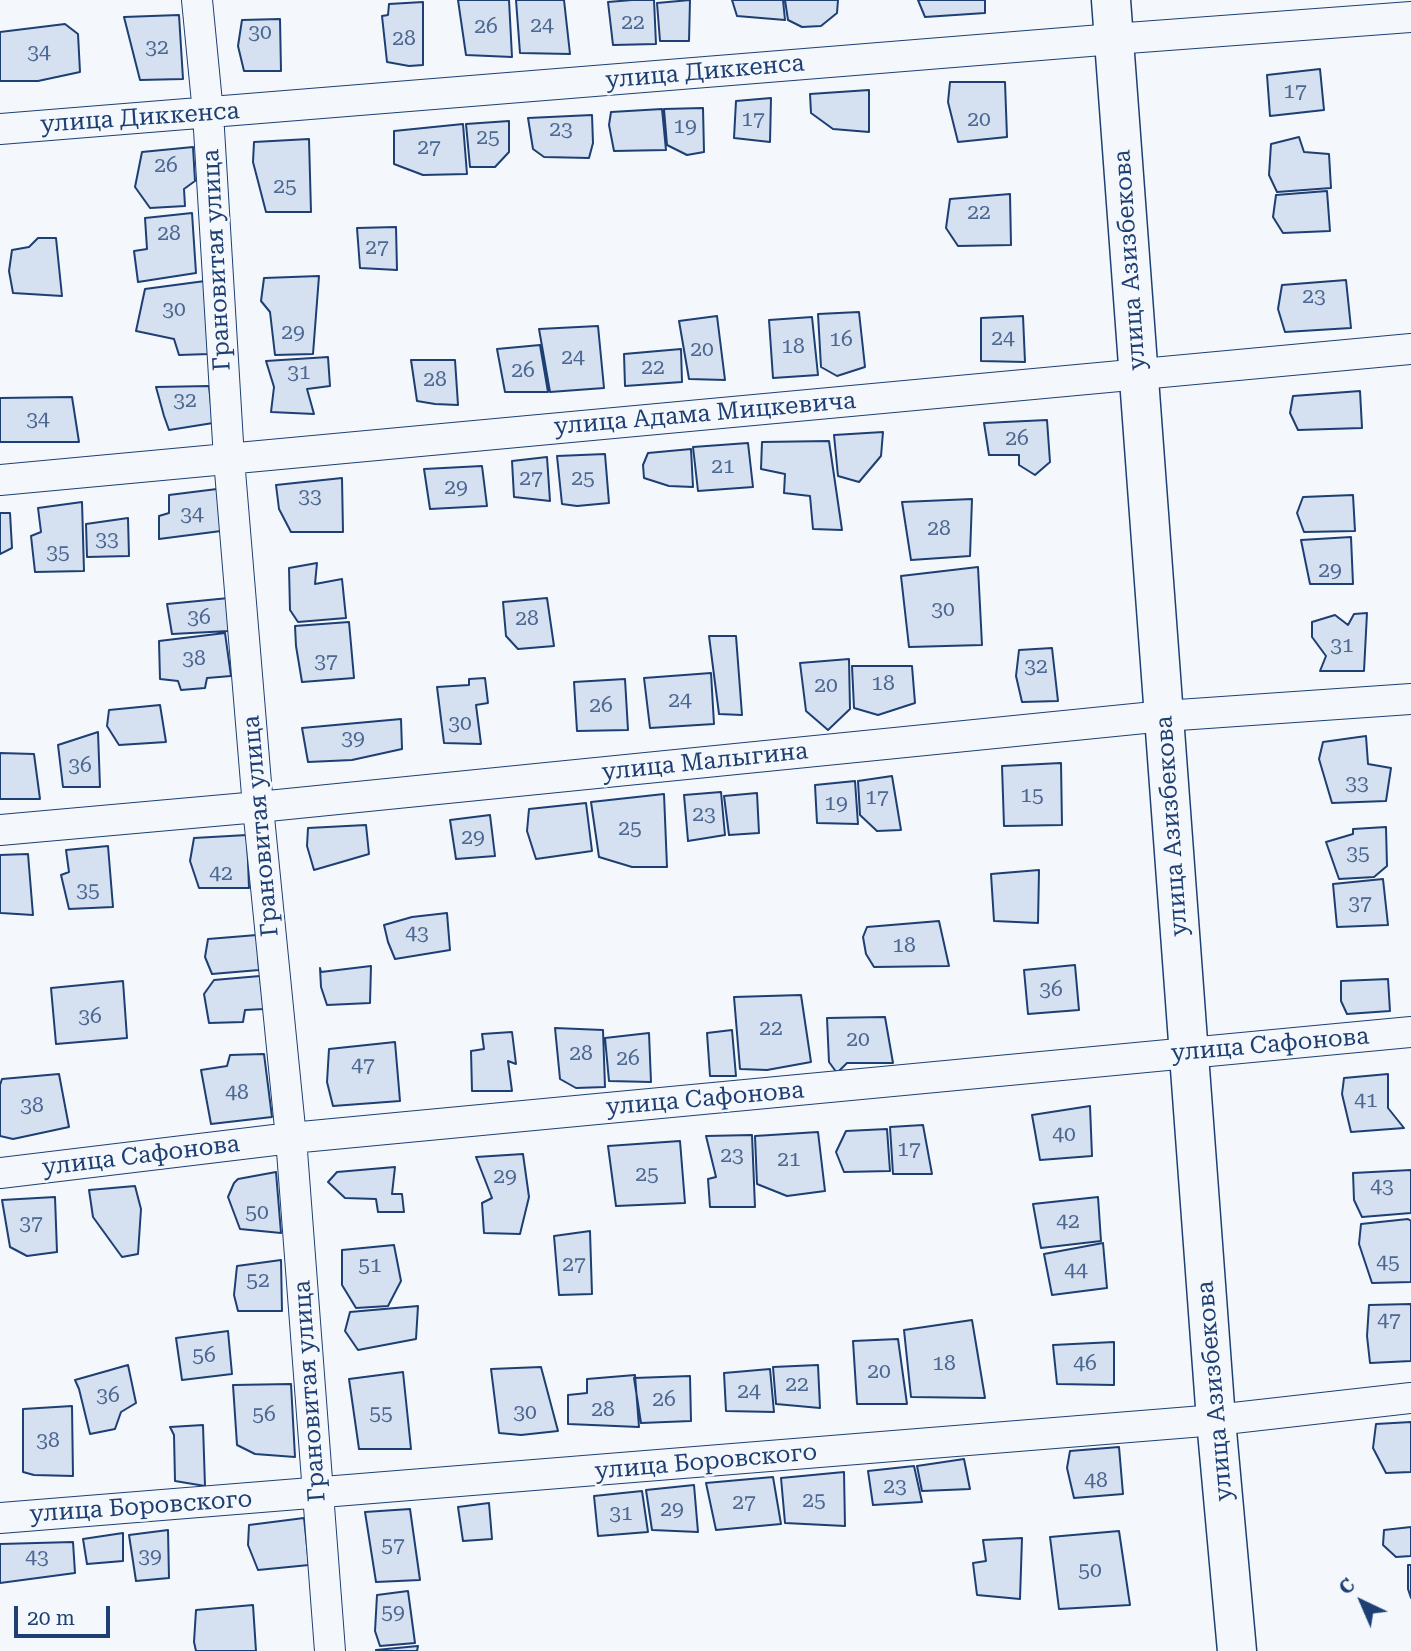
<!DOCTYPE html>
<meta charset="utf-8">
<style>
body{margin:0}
#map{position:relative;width:1411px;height:1651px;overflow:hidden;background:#f4f7fb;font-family:"Roboto Serif",serif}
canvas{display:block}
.north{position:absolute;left:1327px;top:1567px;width:70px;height:70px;-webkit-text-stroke:5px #f4f7fb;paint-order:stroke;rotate:316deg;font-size:19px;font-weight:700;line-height:28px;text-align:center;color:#1d3f73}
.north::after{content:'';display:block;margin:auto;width:24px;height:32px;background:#1d3f73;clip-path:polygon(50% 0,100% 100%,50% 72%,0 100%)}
.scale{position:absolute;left:14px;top:1606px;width:96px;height:32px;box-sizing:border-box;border:4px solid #1d3f73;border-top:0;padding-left:9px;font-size:21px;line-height:24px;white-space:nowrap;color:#1d3f73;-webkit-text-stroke:5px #f4f7fb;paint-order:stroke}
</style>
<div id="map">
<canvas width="1411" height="1651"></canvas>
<div class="north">С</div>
<div class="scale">20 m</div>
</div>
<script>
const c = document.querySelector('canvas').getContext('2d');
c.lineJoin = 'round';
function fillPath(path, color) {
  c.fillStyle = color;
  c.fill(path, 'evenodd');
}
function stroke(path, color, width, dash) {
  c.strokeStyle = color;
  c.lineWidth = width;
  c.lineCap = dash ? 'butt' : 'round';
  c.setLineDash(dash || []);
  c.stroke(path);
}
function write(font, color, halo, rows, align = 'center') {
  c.font = font + ' "Roboto Serif",serif';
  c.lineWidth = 5;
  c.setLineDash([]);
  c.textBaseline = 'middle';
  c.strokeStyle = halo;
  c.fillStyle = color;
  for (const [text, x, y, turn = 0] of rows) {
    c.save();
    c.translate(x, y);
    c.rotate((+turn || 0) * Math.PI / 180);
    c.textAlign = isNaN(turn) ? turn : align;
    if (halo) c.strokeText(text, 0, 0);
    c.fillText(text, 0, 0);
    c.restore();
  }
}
const building = new Path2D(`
 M458 0H509L512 57 466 55Z
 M516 0H564L570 54 520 53Z
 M632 0H654L656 44 613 45 608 2Z
 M690 0 689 41H660L657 3Z
 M732 0H783L785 20 737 16Z
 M785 0H838L837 13 821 26 802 27 788 20Z
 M918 0H985V13L925 17Z
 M423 2V65L409 66 387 62 382 16 388 15 389 4Z
 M179 15 183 79 140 80 124 17Z
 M280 19 281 71H244L238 46 242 20Z
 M65 24 78 34 80 72 38 81H0V32Z
 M1320 69 1324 110 1270 116 1267 75Z
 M950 82H1005L1007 137 958 142 948 102Z
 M869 90V132L833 129 811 113 810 94Z
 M771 98 770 142 734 138 736 101Z
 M703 108 704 152 687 155 667 145 664 109Z
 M662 109 666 150 614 151 609 125 611 112Z
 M592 115 593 143 589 158 544 157 533 149 528 118Z
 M509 121V152L495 167H470L466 124Z
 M463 124 467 174 423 175 394 164V131Z
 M1299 137 1304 152 1329 154 1331 188 1277 192 1269 175 1271 144Z
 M309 139 311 212H266L253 162 254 142Z
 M193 147 195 181 184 189 185 206 150 208 135 187 142 152Z
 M1327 191 1330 231 1283 233 1273 217 1276 195Z
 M1010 194 1011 245 958 246 946 228 950 199Z
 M192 213 196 273 138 282 134 251 147 249 145 218Z
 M396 227 397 270 360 268 357 228Z
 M38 238H56L62 296 13 293 9 271 12 250 29 247Z
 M319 276 313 354 275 355 270 312 261 301 264 278Z
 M1346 280 1351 328 1285 332 1278 309 1282 285Z
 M205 281 209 354 179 355 174 339 136 331 145 289Z
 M859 312 865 367 837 376 821 367 818 314Z
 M717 316 725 380 689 379 679 321Z
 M1023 316 1025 362 981 361V318Z
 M812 317 818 375 773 378 769 320Z
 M598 326 604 388 550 392 539 329Z
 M540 345 548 392H505L497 349Z
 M681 349 682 382 625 386 624 354Z
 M328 357 330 386 307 389 314 414 271 412 274 387 266 361Z
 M411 360H455L458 405 435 404 417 401Z
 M209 386 213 423 169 430 164 416 156 387Z
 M1360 391 1362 428 1298 430 1290 413 1293 396Z
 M72 397 79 442H0V398Z
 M1047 420 1050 462 1035 475 1019 465V455H989L984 423Z
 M883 432 881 456 859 482 838 476 834 435Z
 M829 441 842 530 813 529 810 496 784 493 785 474 761 469 762 442Z
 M748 443 753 487 698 491 693 447Z
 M691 449 693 487 669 486 644 478 643 465 648 453Z
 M605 454 609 503 577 506 562 504 557 456Z
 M547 457 550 501 514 497 512 461Z
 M482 466 487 506 430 509 424 469Z
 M342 478 343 532H291L279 509 276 485Z
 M217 489 221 531 159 539V516L169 513V495Z
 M1353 495 1355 531 1304 532 1297 513 1303 497Z
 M972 499 970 556 911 560 902 502Z
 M82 502 84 571 35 572 31 536 41 532 38 508Z
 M0 513H10L12 548 0 554Z
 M128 518 129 556 87 557 86 524Z
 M1351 537 1353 584H1310L1301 540Z
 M317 563 315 584 342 579 346 618 298 622 290 610 289 568Z
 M978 567 982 645 909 647 901 576Z
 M229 598V631L172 634 167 604Z
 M547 598 554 646 518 649 506 636 503 602Z
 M1367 613 1364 671H1320L1326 656 1312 637V622L1335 615 1348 625 1354 614Z
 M349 622 354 678 302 682 296 646 295 626Z
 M225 633 231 676 207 678 205 688 181 690 178 681 160 679 159 641Z
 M709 636H736L742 715 719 714Z
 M1052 648 1058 701 1022 702 1016 676 1019 650Z
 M849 659 850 709 828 730 806 711 800 663Z
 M852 666H912L915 703 878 715 854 708Z
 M711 673 714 724 650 728 644 678Z
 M485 678 488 703 476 705 481 744 444 743 437 687 469 685V679Z
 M625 679 628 730 577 731 574 682Z
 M160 705 166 742 119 745 107 726 109 710Z
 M401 719 402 749 352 760 308 762 302 728Z
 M98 732 100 787H63L58 745Z
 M1366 736 1368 764 1391 768 1386 801 1332 803 1319 759 1323 742Z
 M0 753 34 754 40 799H0Z
 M1061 763 1062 825 1004 826 1002 766Z
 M892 776 901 830 877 831 860 815 858 781Z
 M855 781 858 824 817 823 815 785Z
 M721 792 725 835 688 841 684 795Z
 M757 793 759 833 729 835 724 796Z
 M664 794 667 867H632L599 857 591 802Z
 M586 803 592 851 536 859 527 831 529 809Z
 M490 815 495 856 456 859 450 820Z
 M366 825 369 854 314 870 307 846 308 828Z
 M1386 827 1387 866 1374 877 1339 879 1326 842 1353 834V829Z
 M247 835 249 888H199L190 861 194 838Z
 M108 846 113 907 69 909 61 875 69 872 66 850Z
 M28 854 33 915 1 913 0 912V855Z
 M1039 870 1038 923 994 921 991 874Z
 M1383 879 1388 925 1337 927 1333 884Z
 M447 913 450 950 395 959 388 942 384 925 412 917Z
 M939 921 949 966 874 967 866 954 863 937 867 927Z
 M257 935 259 970 212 974 205 957 208 939Z
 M1075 965 1079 1010 1028 1014 1024 970Z
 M371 966 370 1003 327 1005 321 987 320 968 321 972Z
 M260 976 264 1009 245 1010 243 1022 209 1023 204 994 214 980Z
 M1388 979 1390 1011 1347 1014 1341 1001V981Z
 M123 981 127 1038 56 1044 51 988Z
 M801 995 811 1062 767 1070 740 1069 734 997Z
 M885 1017 893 1063H847L837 1073 829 1062 827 1018Z
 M555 1028 603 1030 605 1087 576 1088 560 1079Z
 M732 1030 736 1076H710L707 1033Z
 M512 1032 516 1064 508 1061 512 1091H472L471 1051 484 1049 482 1034Z
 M649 1033 651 1082 609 1081 605 1038Z
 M395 1042 400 1101 333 1106 327 1082 329 1049Z
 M264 1054 272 1117 211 1124 201 1070 227 1066 230 1055Z
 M59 1074 69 1127 13 1139 0 1136V1085L2 1079Z
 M1388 1074V1108L1404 1128 1351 1132 1342 1094 1344 1078Z
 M1090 1106 1092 1156 1040 1160 1032 1115Z
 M923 1125 932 1174H893L890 1127Z
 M887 1129 890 1171 844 1172 836 1152 846 1131Z
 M818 1132 825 1191 787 1196 757 1184 755 1136Z
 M752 1135 755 1207H710L708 1179 716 1177 706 1136Z
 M680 1141 685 1203 616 1206 608 1146Z
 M523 1154 529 1197 520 1234 484 1233 482 1203 492 1198 476 1157Z
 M395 1167 392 1194H402L404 1212H378L376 1199 345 1198 328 1182 337 1172Z
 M1411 1170V1213L1362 1217 1354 1200 1353 1173Z
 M276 1172 281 1233 240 1229 228 1197 234 1183 238 1179Z
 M135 1186 141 1209 138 1254 122 1257 93 1217 89 1190Z
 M55 1197 57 1252 27 1256 10 1247 2 1200Z
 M1098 1197 1101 1241 1041 1248 1033 1204Z
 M1408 1219 1411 1221V1282L1372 1283 1359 1244 1361 1224Z
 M590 1231 592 1294 559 1295 554 1236Z
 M1103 1243 1107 1288 1052 1295 1044 1254Z
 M394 1245 401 1281 388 1306 356 1308 342 1285V1250Z
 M281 1260 282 1311H238L234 1295 237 1266Z
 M1411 1304V1361L1370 1363 1367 1336 1369 1305Z
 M418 1306 416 1339 358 1350 345 1331 350 1312Z
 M972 1320 985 1398 911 1397 904 1330Z
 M228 1331 232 1374 182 1380 176 1338Z
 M898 1339 907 1404H857L853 1341Z
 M1114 1342V1385L1057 1384 1053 1345Z
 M128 1365 136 1403 121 1412 115 1429 90 1434 79 1389 75 1380Z
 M818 1365 820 1408 776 1404 773 1367Z
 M541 1367 558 1431 521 1435 499 1433 491 1369Z
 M770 1369 774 1412 726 1411 724 1373Z
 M403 1372 411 1449H359L349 1379Z
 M635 1375 639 1427 568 1424V1395L587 1393V1379Z
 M690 1376 691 1421 641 1423 634 1378Z
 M291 1384 295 1457 255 1454 237 1445 233 1385Z
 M72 1406 73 1476 34 1475 23 1472V1409Z
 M1411 1422V1472L1386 1473 1373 1448 1376 1424Z
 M203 1425 205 1486 175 1481 174 1435 170 1427Z
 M1119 1447 1123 1494 1074 1498 1067 1468 1070 1451Z
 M964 1459 970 1489 922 1491 917 1466Z
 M914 1466 922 1502 873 1505 868 1471Z
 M844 1472 845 1526 785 1523 781 1478Z
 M773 1477 781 1524 716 1530 706 1483Z
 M694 1485 698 1532 652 1530 646 1490Z
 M642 1491 648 1532 598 1536 594 1496Z
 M489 1503 492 1539 463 1541 458 1507Z
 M410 1509 420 1580 376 1582 365 1512Z
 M304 1518 309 1565 258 1570 248 1545 249 1525Z
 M1411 1527V1556L1396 1557 1383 1545 1384 1530Z
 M168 1530 169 1578 136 1581 129 1535Z
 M1119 1531 1130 1605 1059 1609 1050 1537Z
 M123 1533V1561L87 1564 83 1539Z
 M1022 1538 1020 1599 977 1595 973 1563 986 1561 983 1540Z
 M73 1542 75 1573 0 1583V1544Z
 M1408 1565H1411V1598L1408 1589Z
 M408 1591 415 1643 380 1646 375 1631 377 1595Z
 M253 1605 256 1651H196L194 1642 196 1610Z
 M418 1646 417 1651H376V1650Z`);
const street = new Path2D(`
 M197 0 208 113 229 459 258 807 291 1138 330 1651
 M0 129 1114 39 1411 17
 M0 480 1411 349
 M0 830 258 807 1164 716 1411 699
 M0 1173 291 1138 1411 1032
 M0 1518 1216 1420 1411 1398`);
const secondary = new Path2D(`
 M1111 0 1216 1420 1237 1651`);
const numberNames = [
 ["22",633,23],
 ["24",542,26],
 ["26",486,27],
 ["30",260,33],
 ["28",404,39],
 ["32",157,48],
 ["34",39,53],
 ["17",1295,92],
 ["17",753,120],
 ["20",979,120],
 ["19",685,127],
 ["23",561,130],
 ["25",488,138],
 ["27",429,148],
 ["26",166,166],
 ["25",285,187],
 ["22",979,213],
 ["28",169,234],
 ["27",377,248],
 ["23",1314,297],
 ["30",174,310],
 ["29",293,333],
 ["24",1003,339],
 ["16",841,340],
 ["18",793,347],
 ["20",702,350],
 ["24",573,358],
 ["22",653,368],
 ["26",523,371],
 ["31",299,373],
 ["28",435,380],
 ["32",185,401],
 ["34",38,420],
 ["26",1017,439],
 ["21",723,467],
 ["27",531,479],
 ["25",583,479],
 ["29",456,488],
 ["33",310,497],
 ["34",192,515],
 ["28",939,529],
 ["33",107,540],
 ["35",58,553],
 ["29",1330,571],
 ["30",943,610],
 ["36",199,618],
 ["28",527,619],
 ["31",1342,646],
 ["38",194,659],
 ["37",326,662],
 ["32",1036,667],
 ["18",883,684],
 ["20",826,686],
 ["24",680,701],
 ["26",601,706],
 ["30",460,724],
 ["39",353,739],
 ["36",80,766],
 ["33",1357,784],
 ["15",1032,796],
 ["17",877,798],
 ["19",836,804],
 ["23",704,815],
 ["25",630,829],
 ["29",473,838],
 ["35",1358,854],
 ["42",221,874],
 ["35",88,891],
 ["37",1360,904],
 ["43",417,934],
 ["18",904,946],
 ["36",1051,990],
 ["36",90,1017],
 ["22",771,1029],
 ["20",858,1040],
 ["28",581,1054],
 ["26",628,1059],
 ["47",363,1066],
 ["48",237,1093],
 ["41",1366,1101],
 ["38",32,1106],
 ["40",1064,1135],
 ["17",909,1150],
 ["23",732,1156],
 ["21",789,1160],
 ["25",647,1175],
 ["29",505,1177],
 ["43",1382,1187],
 ["50",257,1213],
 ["42",1068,1222],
 ["37",31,1224],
 ["45",1388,1263],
 ["27",574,1265],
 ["51",370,1266],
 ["44",1076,1271],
 ["52",258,1281],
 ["47",1389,1321],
 ["56",204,1356],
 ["18",944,1364],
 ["46",1085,1364],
 ["20",879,1372],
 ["22",797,1385],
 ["24",749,1392],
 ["36",108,1396],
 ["26",664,1400],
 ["28",603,1410],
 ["30",525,1413],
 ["55",381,1414],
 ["56",264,1415],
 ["38",48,1441],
 ["48",1096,1481],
 ["23",895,1487],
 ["25",814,1501],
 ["27",744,1503],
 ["29",672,1510],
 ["31",621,1514],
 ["57",393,1546],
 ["39",150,1557],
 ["43",37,1558],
 ["50",1090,1571],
 ["59",393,1613]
];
const streetNames = [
 ["улица Диккенса",705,72,-5],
 ["улица Диккенса",140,118,-4],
 ["Грановитая улица",217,260,-93],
 ["улица Азизбекова",1130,260,-94],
 ["улица Адама Мицкевича",705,414,-5],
 ["улица Малыгина",705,762,-6],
 ["Грановитая улица",261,826,-95],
 ["улица Азизбекова",1172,826,-94],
 ["улица Сафонова",1270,1045,-5],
 ["улица Сафонова",705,1099,-5],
 ["улица Сафонова",141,1156,-7],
 ["Грановитая улица",310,1391,-94],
 ["улица Азизбекова",1215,1391,-95],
 ["улица Боровского",706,1462,-5],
 ["улица Боровского",141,1507,-4]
];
fillPath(building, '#d5e0f0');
stroke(building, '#1d3f73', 2);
stroke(street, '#1d3f73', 32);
stroke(secondary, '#1d3f73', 41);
stroke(street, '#f4f7fb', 30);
stroke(secondary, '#f4f7fb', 38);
write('21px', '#4b6792', null, numberNames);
write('24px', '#1d3f73', '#f4f7fb', streetNames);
</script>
